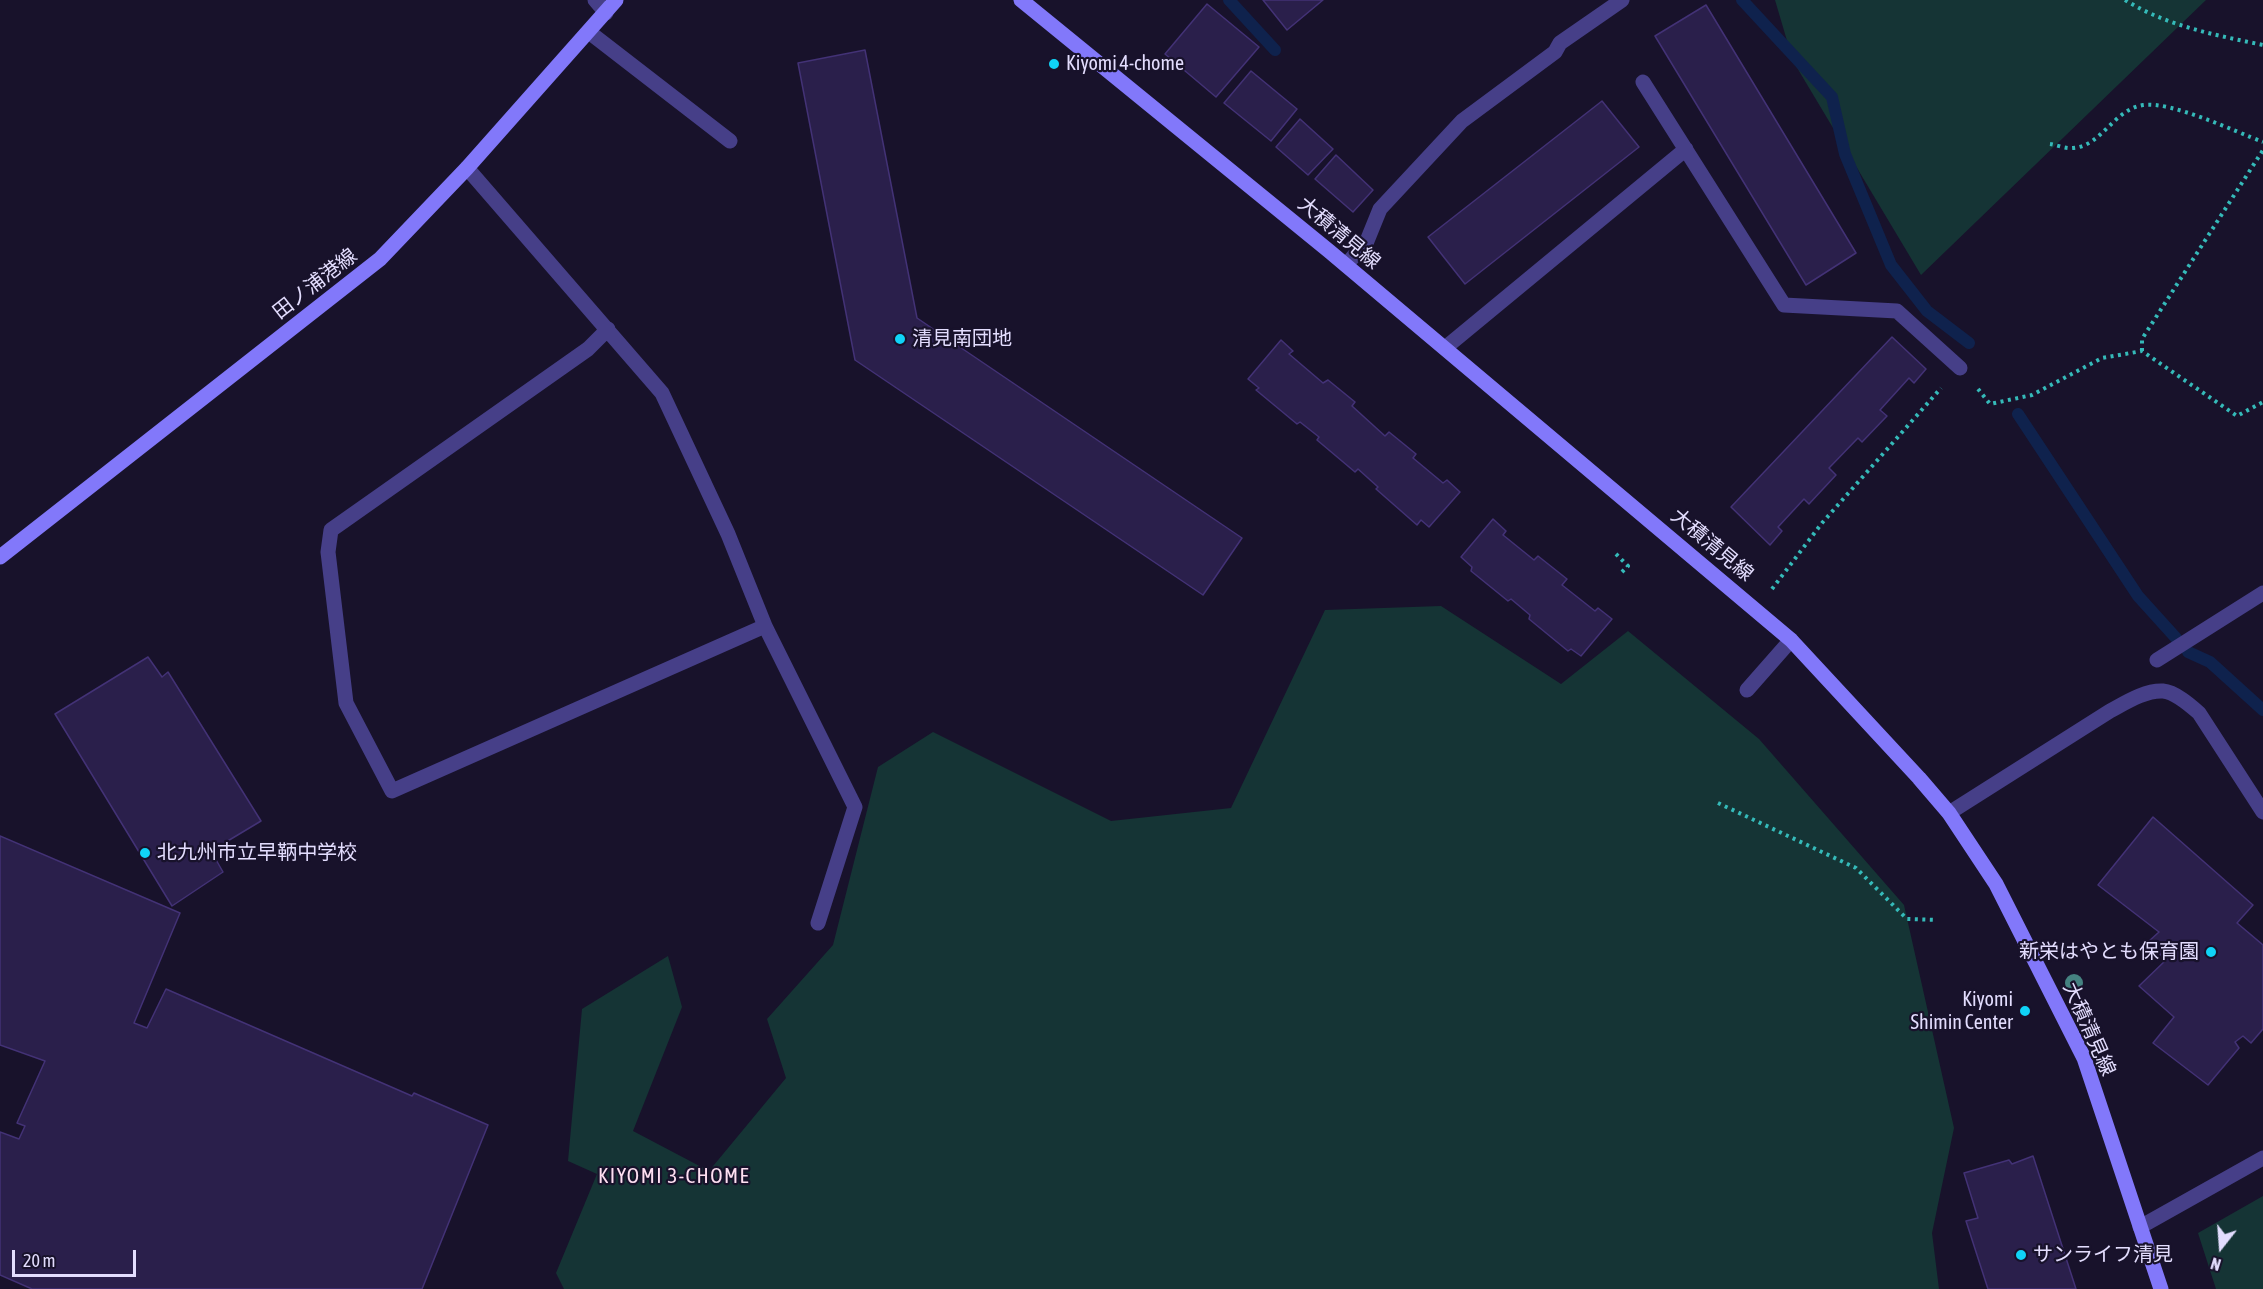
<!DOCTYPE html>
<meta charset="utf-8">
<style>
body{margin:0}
#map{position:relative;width:2263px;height:1289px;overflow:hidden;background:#18122b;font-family:"Asap Condensed",sans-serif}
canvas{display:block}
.north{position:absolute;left:2191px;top:1217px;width:60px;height:60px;-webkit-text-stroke:4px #18122b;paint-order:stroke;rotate:197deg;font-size:16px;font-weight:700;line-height:24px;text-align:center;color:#e3ddfe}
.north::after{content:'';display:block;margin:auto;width:21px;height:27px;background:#e3ddfe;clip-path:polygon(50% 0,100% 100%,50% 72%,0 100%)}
.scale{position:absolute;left:12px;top:1250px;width:124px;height:27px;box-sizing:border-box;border:3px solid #e3ddfe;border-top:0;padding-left:8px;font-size:18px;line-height:21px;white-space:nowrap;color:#e3ddfe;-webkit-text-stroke:4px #18122b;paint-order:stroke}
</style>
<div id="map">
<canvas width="2263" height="1289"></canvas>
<div class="north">N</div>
<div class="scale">20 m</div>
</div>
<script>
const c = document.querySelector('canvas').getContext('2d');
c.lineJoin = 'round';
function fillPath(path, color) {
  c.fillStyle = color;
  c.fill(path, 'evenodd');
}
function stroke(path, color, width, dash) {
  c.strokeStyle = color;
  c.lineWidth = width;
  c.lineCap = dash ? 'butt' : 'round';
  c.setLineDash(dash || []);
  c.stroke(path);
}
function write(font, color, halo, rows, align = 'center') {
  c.font = font + ' "Asap Condensed","Noto Sans JP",sans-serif';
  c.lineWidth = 4.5;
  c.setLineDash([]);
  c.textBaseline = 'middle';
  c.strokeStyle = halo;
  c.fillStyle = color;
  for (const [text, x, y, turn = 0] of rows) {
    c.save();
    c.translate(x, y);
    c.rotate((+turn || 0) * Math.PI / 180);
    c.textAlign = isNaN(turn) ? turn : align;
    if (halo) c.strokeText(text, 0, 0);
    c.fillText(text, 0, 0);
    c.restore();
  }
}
const green = new Path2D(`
 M1775 0H2206L1921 275 1793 61Z
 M1441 606 1561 684 1628 631 1759 739 1904 905 1954 1128 1932 1233 1939 1289H564L556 1273 597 1174 568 1161 582 1009 668 956 682 1007 633 1131 709 1171 786 1078 767 1019 833 945 878 767 933 732 1111 821 1231 808 1325 610Z
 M2263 1196V1289H2216L2198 1233Z`);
const stream = new Path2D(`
 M1229 0 1275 50
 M1742 0 1832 97 1845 154 1891 265 1927 311 1969 343
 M2018 414 2138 596 2176 638
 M2188 652 2210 662 2263 710`);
const building = new Path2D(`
 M1263 0H1323L1287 30Z
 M1207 4 1259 47 1216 97 1165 54Z
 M1706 5 1856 253 1806 285 1655 36Z
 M865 50 917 318 1242 538 1203 595 855 360 798 63Z
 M1251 71 1297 109 1271 141 1224 103Z
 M1602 101 1639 147 1465 284 1428 237Z
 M1300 119 1333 149 1308 175 1276 147Z
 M1336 155 1373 190 1353 212 1315 179Z
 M1892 337 1926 369 1914 383 1909 378 1880 410 1887 416 1862 442 1858 438 1829 468 1836 475 1809 504 1804 499 1778 527 1782 531 1770 545 1731 507Z
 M1281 340 1293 351 1289 354 1323 383 1328 380 1355 402 1352 406 1385 436 1389 432 1416 454 1413 458 1443 483 1447 480 1460 492 1429 527 1421 520 1417 525 1376 489 1378 487 1358 469 1355 472 1317 440 1319 437 1300 422 1297 424 1256 390 1259 388 1248 379Z
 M1493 519 1506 531 1503 535 1534 560 1538 556 1567 579 1562 585 1595 611 1598 608 1612 619 1581 656 1571 649 1568 651 1529 619 1530 615 1511 599 1508 601 1471 571 1472 567 1461 557Z
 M148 657 162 677 168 672 261 821 211 851 223 872 172 906 55 714Z
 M2153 817 2253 905 2237 923 2263 945V1029L2251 1043 2243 1036 2235 1042 2239 1048 2208 1085 2153 1043 2174 1017 2139 986 2166 960 2148 942 2159 932 2098 885Z
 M0 836 180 913 134 1023 147 1028 166 989 412 1096 414 1093 488 1125 422 1289H32L0 1275V1132L19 1139 25 1126 17 1123 45 1061 0 1045Z
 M2033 1156 2076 1289H1988L1966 1221 1978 1218 1964 1173 2009 1160 2012 1164Z`);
const path = new Path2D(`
 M2125 0C2167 26 2215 35 2263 45
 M2050 144C2057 145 2066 149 2073 148 2102 146 2113 110 2143 105 2171 101 2234 131 2263 142
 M2142 351V339L2263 150
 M1978 389 1990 404 2032 395 2102 358 2142 351 2237 416 2263 402
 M1616 554 1628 566 1619 575
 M1772 589 1822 523 1941 388
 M1718 803 1856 868 1907 919 1937 920`);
const lane = new Path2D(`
 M2157 660 2263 593`);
const street = new Path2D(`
 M595 0 606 13
 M589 32 730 141
 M1643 82 1784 305 1897 311 1960 368
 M467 168 662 393 728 534 765 626 855 807 818 923
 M1346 265 1367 241 1380 209 1462 121 1555 52 1560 43 1622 0
 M608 329 588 349 331 530 328 552 346 703 392 791 765 626
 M1445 348 1686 149
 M1747 690 1791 640
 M1949 813 2110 711C2125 703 2145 690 2163 691 2175 692 2190 705 2199 713L2263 812
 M2140 1227 2263 1158`);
const secondary = new Path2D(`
 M1021 0 1329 251 1791 640 1919 778 1949 813 1996 884 2084 1058 2161 1289
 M0 557 380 259 467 168 616 0`);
const trees = [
 [2074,983]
];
const markers = [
 [1054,64,6,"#10d3f7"],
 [900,339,6,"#10d3f7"],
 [145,853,6,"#10d3f7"],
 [2211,952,6,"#10d3f7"],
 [2025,1011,6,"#10d3f7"],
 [2021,1255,6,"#10d3f7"]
];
const poiNames = [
 ["Kiyomi 4-chome",1066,64],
 ["清見南団地",912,339],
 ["北九州市立早鞆中学校",157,853],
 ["新栄はやとも保育園",2199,952,"right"],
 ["Kiyomi",2013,1000,"right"],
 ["Shimin Center",2013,1023,"right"],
 ["サンライフ清見",2033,1255]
];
const streetNames = [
 ["大積清見線",1339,233,40],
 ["田ノ浦港線",315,284,-38],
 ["大積清見線",1712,545,40],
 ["大積清見線",2089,1029,66]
];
const neighbourhoodNames = [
 ["KIYOMI 3-CHOME",674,1176]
];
fillPath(green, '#153435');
stroke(stream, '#0f224d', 12);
fillPath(building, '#2a1f4b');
stroke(building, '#433276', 1.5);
stroke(path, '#35bab9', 4, [3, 4.5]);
stroke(lane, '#463f88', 15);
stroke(street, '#463f88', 15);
stroke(secondary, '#8278fa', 15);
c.fillStyle = '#458281';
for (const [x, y] of trees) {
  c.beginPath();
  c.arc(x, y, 9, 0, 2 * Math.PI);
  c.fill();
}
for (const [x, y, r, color] of markers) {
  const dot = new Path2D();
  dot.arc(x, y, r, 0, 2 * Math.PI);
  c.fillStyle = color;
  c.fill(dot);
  stroke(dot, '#18122b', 2);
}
write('20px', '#e3ddfe', '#18122b', poiNames, 'left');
write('20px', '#e3ddfe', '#18122b', streetNames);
c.letterSpacing = '1.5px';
write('21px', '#fedff1', '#18122b', neighbourhoodNames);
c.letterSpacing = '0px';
</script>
